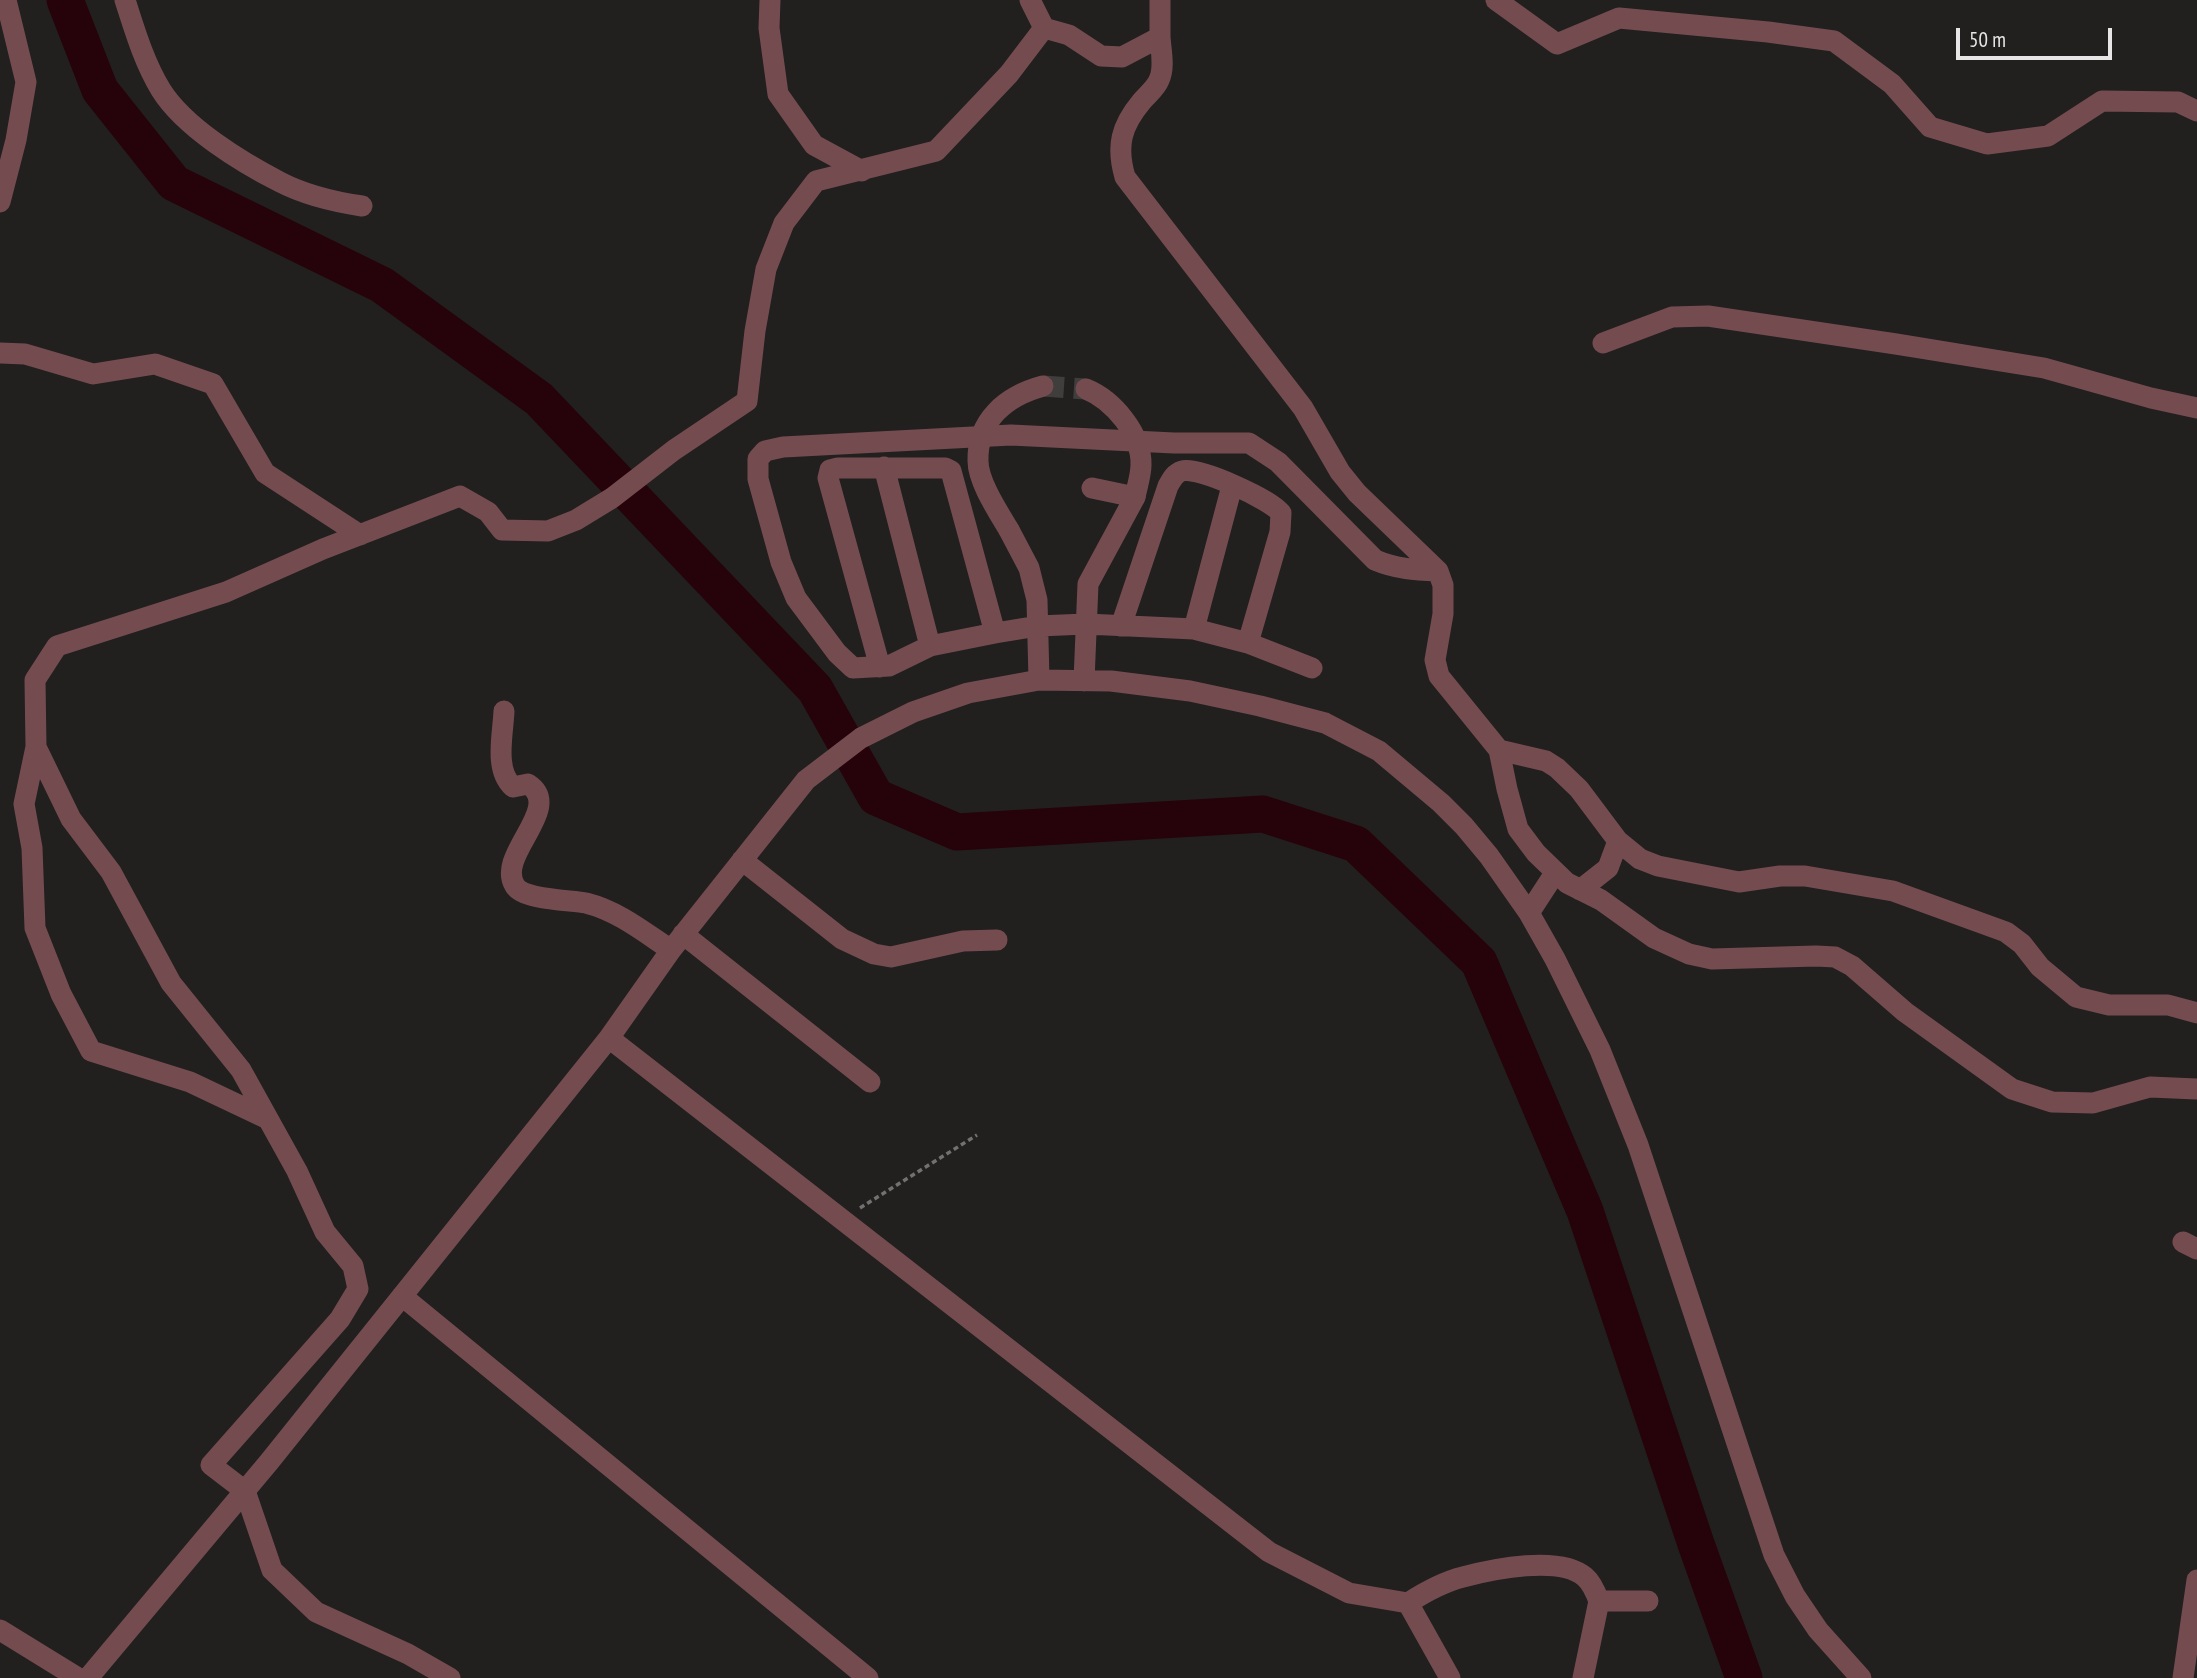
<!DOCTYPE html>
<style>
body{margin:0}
#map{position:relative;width:2197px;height:1678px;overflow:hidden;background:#221f1f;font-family:"PT Sans Narrow",sans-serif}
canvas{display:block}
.scale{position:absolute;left:1956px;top:28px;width:156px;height:32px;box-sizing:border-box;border:4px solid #e7e5e5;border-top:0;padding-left:9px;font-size:21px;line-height:24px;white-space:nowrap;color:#e7e5e5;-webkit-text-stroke:5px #221f1f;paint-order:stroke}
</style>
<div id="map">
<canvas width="2197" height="1678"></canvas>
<div class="scale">50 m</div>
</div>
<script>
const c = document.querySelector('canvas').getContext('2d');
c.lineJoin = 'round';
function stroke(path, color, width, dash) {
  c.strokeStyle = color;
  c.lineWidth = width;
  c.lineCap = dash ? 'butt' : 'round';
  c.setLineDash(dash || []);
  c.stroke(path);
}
const river = new Path2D(`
 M65 0 100 90 174 183 382 285 539 399 815 689 876 797 957 832 1263 814 1356 844 1479 962 1585 1211 1696 1544 1744 1678`);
const minorTunnel = new Path2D(`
 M1043 386 1086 389`);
const path = new Path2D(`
 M860 1208 977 1135`);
const minor = new Path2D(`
 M125 0C135 31 144 62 161 90 184 127 241 162 280 182 305 195 335 202 362 206
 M770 0 769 28 778 94 814 145 862 171
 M1030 0 1044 28 1069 35 1101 56 1122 57 1160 37C1161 51 1165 68 1159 80 1156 88 1147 95 1142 101 1121 126 1116 146 1125 177L1303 408 1340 472 1357 493 1438 571 1443 585V614L1435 660 1439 676 1499 750 1507 789 1518 829 1536 853 1567 883 1601 900 1654 938 1689 954 1712 959 1816 956 1835 957 1852 966 1905 1012 2012 1089 2052 1102 2093 1103 2150 1087 2197 1089
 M1160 0V37
 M1496 0 1557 44 1619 18 1768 32 1834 41 1892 84 1930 127 1987 144 2048 136 2102 101 2178 102 2197 111
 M0 202 16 140 26 82 6 0
 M1603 343 1672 317 1708 316 1896 344 2044 368 2151 398 2197 408
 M0 353 25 354 93 374 155 364 213 384 265 473 360 535
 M884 467 930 646
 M1009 530 1029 568 1037 600 1039 680
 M1121 626 1168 486C1172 479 1175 473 1182 471 1199 466 1271 500 1281 513L1280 532 1248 643
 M1194 629 1232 486
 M880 667 828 478 830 470 838 468H945L951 471 995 633
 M1312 668 1248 643 1194 629 1086 624 1038 626 995 633 930 646 889 666 853 668 837 653 796 598 781 562 758 479V459L765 451 783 447 1011 435 1174 443H1249L1278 462 1375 560C1396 569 1416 570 1438 571
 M1084 681 1088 584 1135 497 1092 488
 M504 711C503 735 494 770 513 787L528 784C565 808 495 855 515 886 524 900 570 900 586 903 618 911 644 932 671 950
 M36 747 24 804 32 848 35 928 61 994 91 1051 190 1082 268 1119
 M1499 750 1546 761 1557 768 1579 789 1618 841 1640 859 1658 866 1739 882 1780 876H1805L1893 891 2006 932 2022 944 2040 967 2076 997 2109 1005H2168L2197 1013
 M742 860 842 939 874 954 891 957 963 941 997 940
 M1580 890 1608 868 1618 841
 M1529 913 1555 873
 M683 934 870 1082
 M609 1038 1269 1552 1349 1593 1408 1603C1425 1592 1443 1582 1463 1577 1493 1569 1560 1555 1585 1577 1592 1583 1596 1593 1599 1601L1583 1678
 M2183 1242 2197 1249
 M402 1296 868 1678
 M1599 1601H1648
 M1408 1603 1450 1678
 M0 1630 78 1678
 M88 1678 269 1462 609 1038 671 950 806 780 861 738 913 712 968 693 1039 680 1111 681 1190 691 1260 706 1325 723 1379 751 1441 803 1464 826 1489 856 1529 913 1555 959 1600 1050 1638 1145 1774 1555 1795 1596 1818 1630 1861 1678
 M450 1678 408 1654 316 1612 272 1570 245 1491 211 1465 340 1319 358 1289 353 1266 325 1232 297 1171 241 1070 171 983 111 872 71 819 36 747 35 680 57 646 226 592 323 549 460 496 488 512 502 530 548 531 576 520 612 498 674 450 747 401 755 331 766 269 784 223 816 181 936 151 1009 74 1044 28
 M2183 1678 2197 1580`);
const minorBridge = new Path2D(`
 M1086 389C1113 400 1142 434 1141 465 1141 475 1137 487 1135 497
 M1009 530C999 513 978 482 978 461 977 420 1006 396 1043 386`);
stroke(river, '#26030a', 37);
stroke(minorTunnel, '#403d3d', 21, [21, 10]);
stroke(path, '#727070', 3.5, [5, 3.5]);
stroke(minor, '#744c50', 21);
stroke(minorBridge, '#744c50', 21);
</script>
